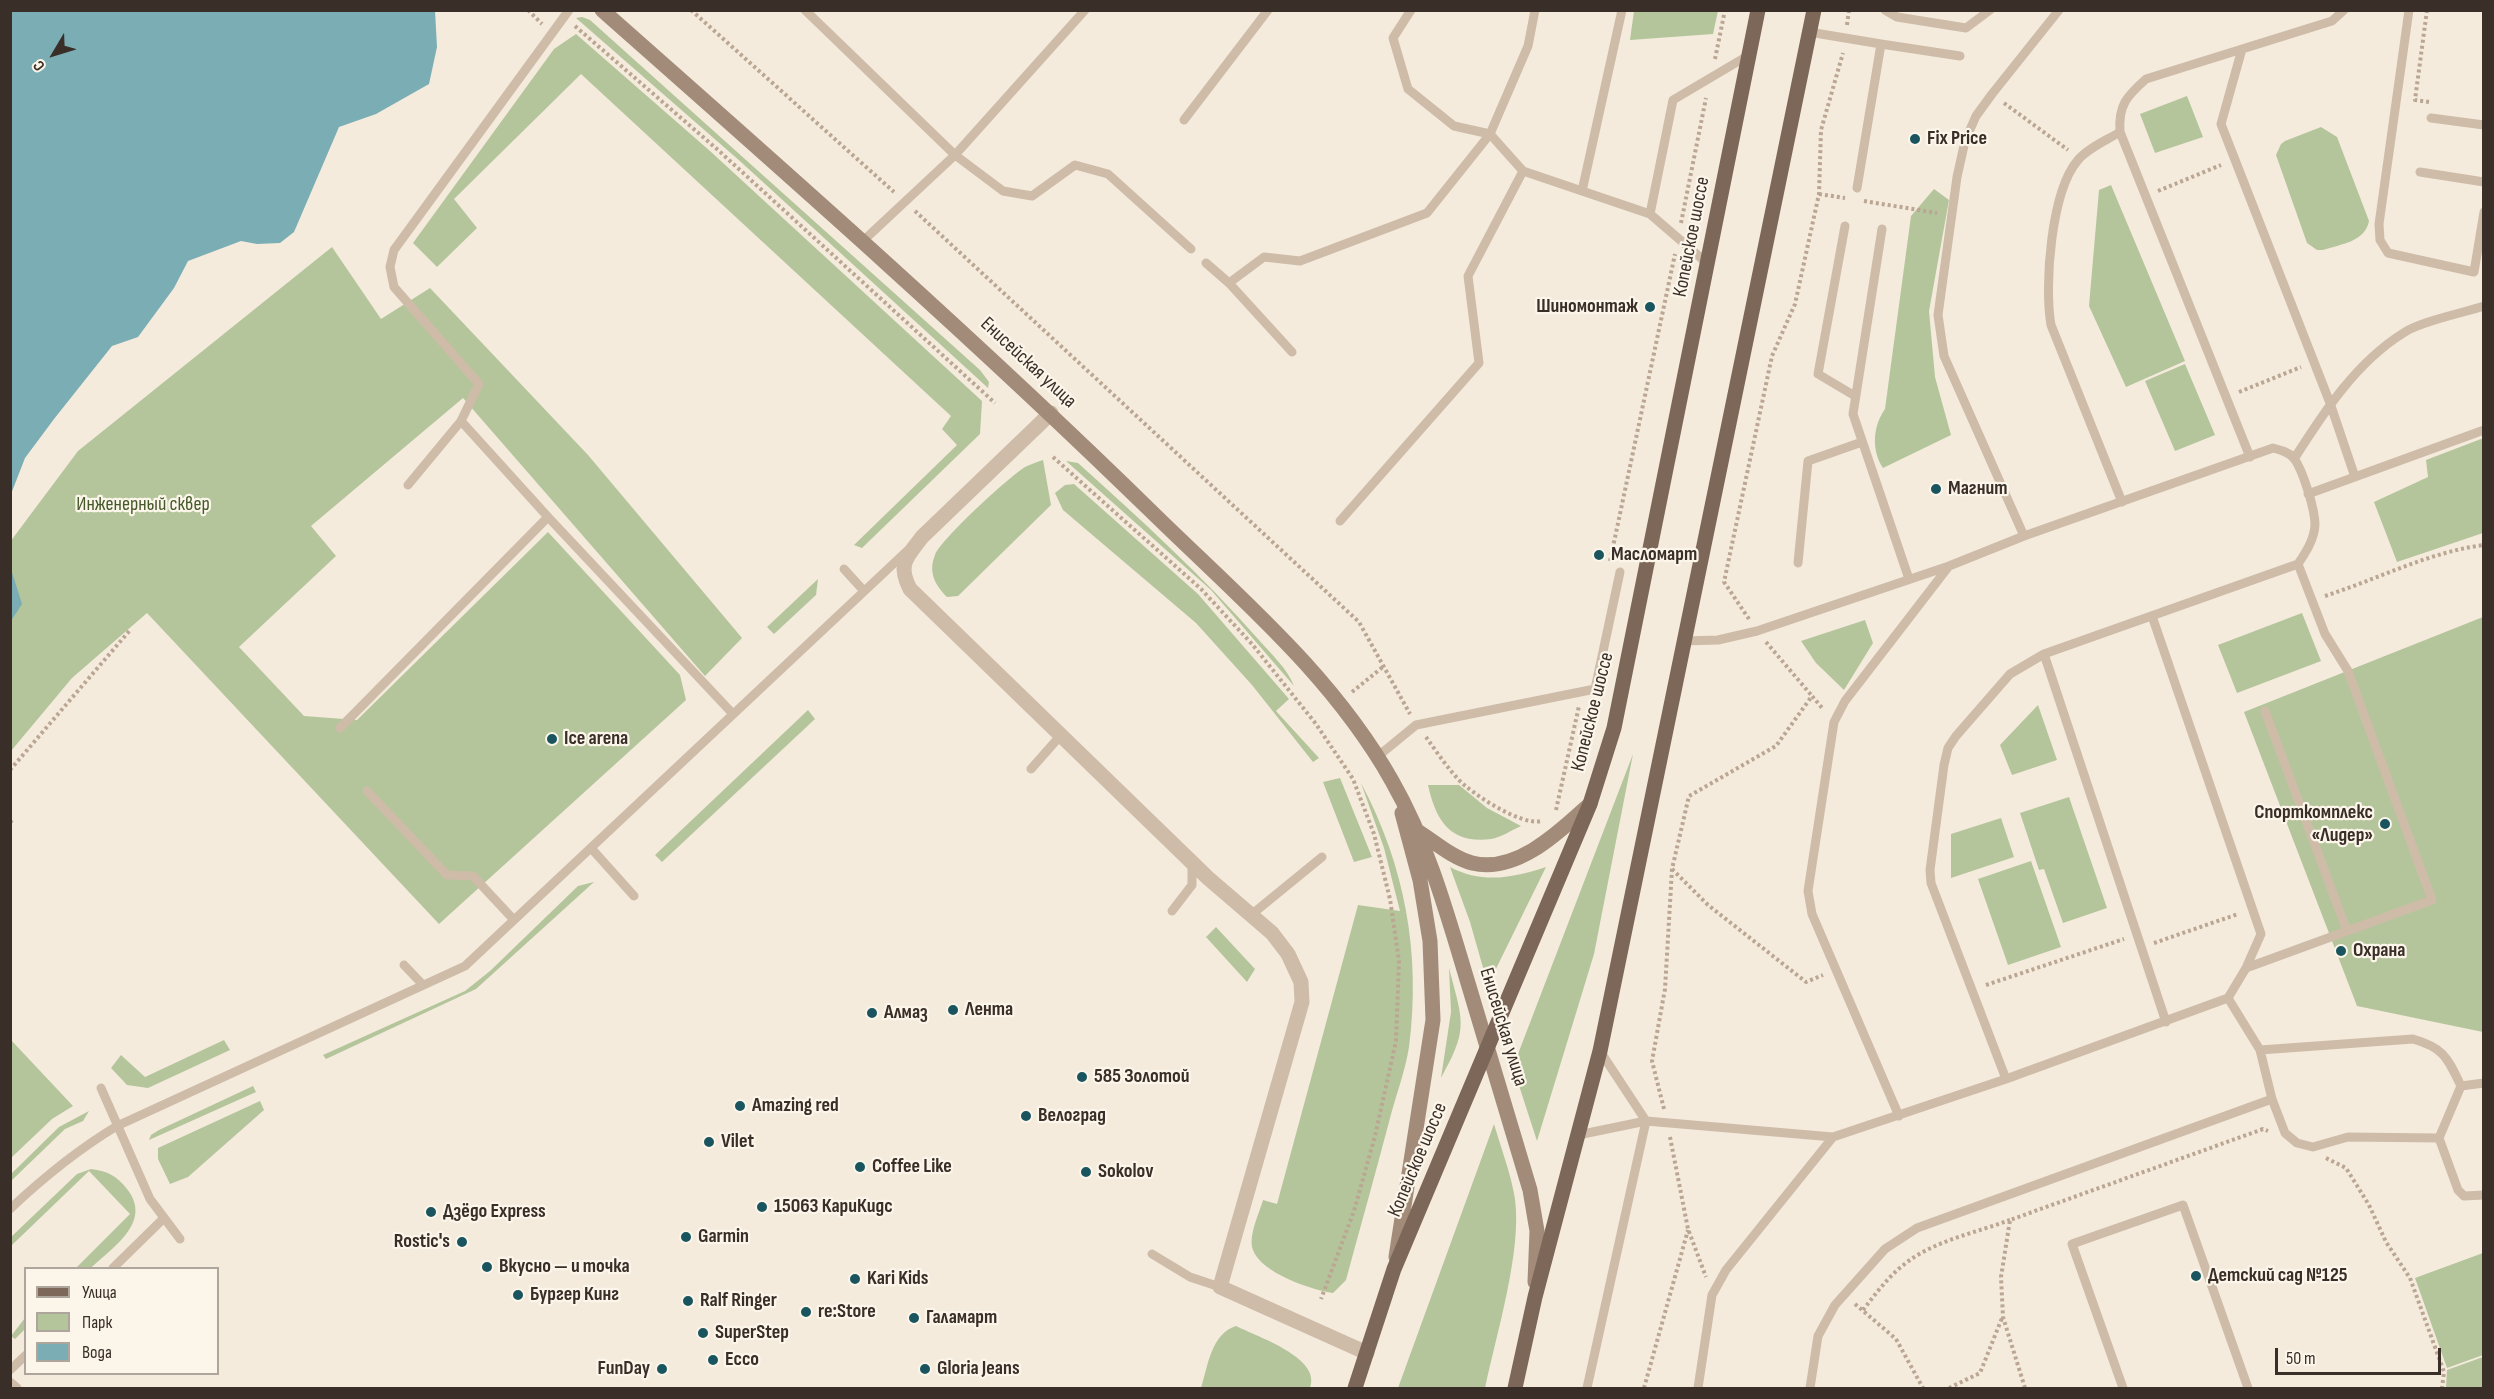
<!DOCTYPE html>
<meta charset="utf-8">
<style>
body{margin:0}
#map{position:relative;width:2494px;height:1399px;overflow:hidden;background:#f4ebdd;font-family:"Sofia Sans Condensed",sans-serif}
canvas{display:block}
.frame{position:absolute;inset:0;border:12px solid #3a2f28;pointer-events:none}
.legend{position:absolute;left:24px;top:1267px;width:195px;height:108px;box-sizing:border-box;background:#fbf5ea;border:2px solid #aea69c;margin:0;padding:8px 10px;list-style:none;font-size:18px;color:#3a2f28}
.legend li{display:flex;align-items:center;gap:12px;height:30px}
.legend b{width:30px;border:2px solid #aea69c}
.north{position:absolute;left:24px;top:24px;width:60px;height:60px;-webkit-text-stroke:4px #fbf5ea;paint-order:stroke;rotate:232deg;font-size:16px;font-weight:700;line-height:24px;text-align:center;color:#3a2f28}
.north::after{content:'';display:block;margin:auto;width:21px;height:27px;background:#3a2f28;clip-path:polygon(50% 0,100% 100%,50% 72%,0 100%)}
.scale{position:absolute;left:2275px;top:1348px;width:166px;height:27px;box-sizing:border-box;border:3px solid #3a2f28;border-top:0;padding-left:8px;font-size:18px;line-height:21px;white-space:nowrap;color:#3a2f28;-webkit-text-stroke:4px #fbf5ea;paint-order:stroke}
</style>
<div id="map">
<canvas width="2494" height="1399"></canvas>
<div class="frame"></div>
<ul class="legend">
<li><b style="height:8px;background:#7d6758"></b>Улица</li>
<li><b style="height:16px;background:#b4c59b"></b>Парк</li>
<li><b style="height:16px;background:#7aadb4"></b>Вода</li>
</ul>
<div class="north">С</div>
<div class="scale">50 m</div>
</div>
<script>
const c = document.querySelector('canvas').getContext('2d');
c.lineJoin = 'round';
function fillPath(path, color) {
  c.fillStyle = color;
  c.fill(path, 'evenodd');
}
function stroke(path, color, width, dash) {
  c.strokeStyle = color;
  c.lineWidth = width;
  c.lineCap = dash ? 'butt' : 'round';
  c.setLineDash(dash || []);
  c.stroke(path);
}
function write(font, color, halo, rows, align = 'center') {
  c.font = font + ' "Sofia Sans Condensed",sans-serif';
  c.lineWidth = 4.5;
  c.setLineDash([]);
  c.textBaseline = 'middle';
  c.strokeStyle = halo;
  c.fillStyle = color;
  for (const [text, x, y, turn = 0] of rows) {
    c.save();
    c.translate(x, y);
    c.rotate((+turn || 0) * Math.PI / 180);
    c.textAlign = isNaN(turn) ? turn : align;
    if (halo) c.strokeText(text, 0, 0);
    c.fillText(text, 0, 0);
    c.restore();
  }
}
const green = new Path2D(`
 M1634 11V10L1718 11 1713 34 1630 40Z
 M582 17 590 20 980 370 989 382 988 388 741 162 576 18Z
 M576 34 710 151 982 401 980 434 862 548 854 545 957 445 942 429 951 416 581 74 454 199 477 228 437 267 413 243 554 49Z
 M2187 96 2203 137 2155 153 2140 114Z
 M2321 127 2337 137 2369 221C2365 242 2341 244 2323 250H2317L2307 243 2276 155 2281 144 2285 141Z
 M2111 185 2185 361 2126 387 2089 306 2099 190Z
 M1934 189 1949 200 1929 311 1935 377 1951 435 1883 468C1871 450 1873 426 1885 409L1911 216Z
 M332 247 381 319 430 288 588 455 742 638 705 676 463 398 311 526 336 556 239 647 304 716 357 720 548 532 680 675 686 700 439 924 147 613 72 678 11 751 10 542 78 451Z
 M2185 364 2215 435 2175 451 2145 381Z
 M2481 439 2484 440 2483 533 2397 562 2374 502 2428 477 2426 460Z
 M1043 460 1051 505 958 596 947 597C935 585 928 572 935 555 941 539 1009 477 1025 467 1031 464 1037 462 1043 460Z
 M1066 461 1078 463C1141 520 1202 575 1258 639 1270 653 1288 669 1294 686L1211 590Z
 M1074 484 1198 594 1289 699 1276 711 1319 758 1313 762 1252 685 1196 623 1063 510 1055 493 1065 485Z
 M818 579 816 595 774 634 767 627Z
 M2302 613 2321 661 2237 693 2218 645Z
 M2483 617V1032L2357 1006 2244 712Z
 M1865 620 1873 643 1844 690 1816 663 1801 641Z
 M2038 705 2057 760 2012 775 2000 745Z
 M808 710 815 719 662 862 655 855Z
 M1633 754 1594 954 1537 1141 1513 1067Z
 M1340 778 1372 857 1354 862 1323 782Z
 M1361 783C1405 866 1421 953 1409 1047 1405 1072 1395 1098 1389 1122 1375 1175 1360 1228 1346 1280L1333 1293C1312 1290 1261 1273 1253 1250 1248 1236 1259 1214 1263 1200L1277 1204 1358 905 1400 911 1384 848Z
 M1428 785H1459L1487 808 1521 826C1512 830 1500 838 1491 839 1450 844 1436 821 1428 785Z
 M2069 797 2107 908 2063 923 2044 869 2039 870 2020 813Z
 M2001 818 2014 857 1951 878V834Z
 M2031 861 2061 947 2008 965 1978 879Z
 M1450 867C1482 884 1513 878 1546 867L1488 985 1470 922Z
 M594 882 476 989 326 1059 323 1055 465 991 490 971 578 886Z
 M1216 927 1255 969 1247 982 1206 937Z
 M1449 968C1463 1022 1469 1028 1441 1078L1451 1012Z
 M11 1040 73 1106 52 1119 11 1158Z
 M224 1040 230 1050 148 1088 127 1085 111 1068 121 1055 145 1077Z
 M253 1086 256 1092 149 1140 151 1135 159 1130Z
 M260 1101 264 1110 188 1177 170 1184 158 1159V1148Z
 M89 1111 83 1121 65 1129 11 1181V1174L59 1127Z
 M1494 1124C1501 1148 1511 1174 1515 1199 1522 1252 1496 1335 1485 1388H1398Z
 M91 1169C108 1171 117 1176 127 1189 153 1222 113 1247 91 1268H76L130 1214 89 1171 11 1246V1237L77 1174Z
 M2483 1253V1355L2447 1368 2415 1278Z
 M25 1318V1329L15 1339 11 1336Z
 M1236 1326C1258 1337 1322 1358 1310 1388H1201C1208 1366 1211 1334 1236 1326Z
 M2483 1357V1388H2446L2447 1370Z`);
const water = new Path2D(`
 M11 10 435 11 437 47 429 84 376 114 339 127 294 232 280 243 257 244 241 241 188 261 174 288 138 337 112 346 54 419 25 458 11 494Z
 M10 566 22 604 11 621H10Z`);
const path = new Path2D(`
 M528 10 542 24
 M691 10 894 192
 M2427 10 2415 100 2429 102
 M1847 25 1849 10
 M575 26 718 150 995 403
 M1715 59 1725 10
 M2004 103 2068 150
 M2158 191 2221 165
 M1819 194 1845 198
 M1864 201 1937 213
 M915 211 1359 622 1410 714
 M1681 223 1706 98
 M2239 392 2301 367
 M1053 457 1201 589 1252 644 1316 724 1353 779 1374 834 1390 899 1399 961 1396 1041 1375 1136 1354 1211 1321 1299
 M1610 561 1675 254
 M2325 596C2378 579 2429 552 2484 545
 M1749 619 1724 582 1772 356 1795 304 1819 194 1821 130 1843 53
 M1766 642 1812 696
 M1352 692 1384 666
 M1426 737C1436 751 1446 766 1458 779 1472 794 1521 826 1541 821
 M10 770 131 629
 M1556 810 1579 706
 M10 821 14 824
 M1672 869 1708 905 1806 982 1823 975
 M2154 943 2238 914
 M1986 985 2124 939
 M1664 1109 1652 1061 1665 989 1672 869 1689 796 1776 746 1812 696 1823 709
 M1670 1137 1688 1229 1706 1277
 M2326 1158 2346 1168 2369 1205 2386 1242 2410 1278 2444 1372 2442 1388
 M1855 1304 1896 1339 1923 1388
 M1863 1310C1877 1292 1891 1273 1910 1260 1938 1240 1978 1232 2010 1220
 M1644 1388 1688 1230
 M1949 1388 1980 1373 2002 1318
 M2025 1388 2003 1317 2001 1277 2010 1220 2263 1129 2268 1131`);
const lane = new Path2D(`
 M805 10 955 155 1003 191 1032 196 1075 165 1108 174 1191 249
 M1411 10 1393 38 1408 89 1454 126 1490 134 1523 171 1650 214 1708 264
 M1885 10 1897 17 1966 28 1990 10
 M2409 10 2379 224 2380 240 2388 253 2474 272 2484 212
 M1809 32 1881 44 1857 188
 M1881 44 1960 56
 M2242 49 2221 124 2330 403 2355 477
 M2431 118 2484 125
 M1184 120 1268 10
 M2120 132C2107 140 2088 148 2078 160 2051 191 2044 286 2051 325L2122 502
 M2420 172 2484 182
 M1582 191 1622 10
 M1650 214 1673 100 1749 55
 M1845 226 1818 374 1855 396
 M1882 229 1853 414 1909 579
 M864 240 955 155 1085 10
 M1206 263 1229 283 1292 352
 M1229 283 1264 257 1300 261 1427 213 1490 134 1528 46 1535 10
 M461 421 548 517
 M2250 457 2120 132C2118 105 2127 96 2146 79L2332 21 2344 10
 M2294 459C2324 412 2356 362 2405 332 2422 321 2463 313 2484 306
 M408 485 461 421 479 384 394 287 390 267 394 250 569 10
 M2308 494 2484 430
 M1340 521 1479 363 1468 276 1523 171
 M2024 536 1944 356 1938 315 1957 177 1965 141 1976 116 1992 94 2059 10
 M1798 563 1808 461 1862 442
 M844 569 864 591
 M2152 616 2261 934 2246 968 2228 998
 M1683 641 1718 640 1757 631 1949 566 2024 536 2273 448C2281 450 2288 452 2294 458 2303 471 2315 509 2315 525 2314 540 2306 552 2298 564L2044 654 2010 674 1956 736 1948 748 1944 765 1930 870 1931 883 2006 1079
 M2044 654 2166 1022
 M2265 711 2347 931
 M340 728 548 517 733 714
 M1377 757 1416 725 1595 689 1620 572
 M1031 769 1061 735
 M367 791 447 875 473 876 514 920
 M591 848 634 896
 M1172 911 1192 885V862
 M1251 915 1322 857
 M404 965 423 985
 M2246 968 2432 900 2348 671 2325 634 2298 564
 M2260 1050 2272 1099
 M101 1088 150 1199 180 1239
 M1899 1116 1812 914 1808 891 1834 722 1845 701 1949 566
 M1578 1135 1646 1121 1600 1051
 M2439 1138 2461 1086
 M10 1209C44 1177 77 1150 117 1126L465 966 907 551
 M1152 1254 1190 1277 1220 1287
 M113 1268 164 1218
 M10 1370 26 1355
 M10 1382 17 1388
 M1587 1388 1646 1121 1833 1137 2006 1079 2228 998 2260 1050 2413 1039C2444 1048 2447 1057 2461 1086L2484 1083
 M1698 1388 1712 1295 1726 1270 1833 1137
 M1810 1388 1818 1336 1835 1305 1885 1249 1917 1228 2272 1099 2285 1133 2297 1143 2313 1147 2348 1137 2439 1138 2458 1190 2464 1196 2484 1195
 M2123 1388 2072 1244 2183 1205 2248 1388`);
const street = new Path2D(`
 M1051 413 922 537C907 557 897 564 910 589L1208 878 1272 933 1288 954 1301 982 1302 1002 1220 1287 1367 1353`);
const secondary = new Path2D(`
 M602 10C790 176 977 341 1156 516 1241 599 1333 676 1392 781 1428 844 1447 913 1468 983 1489 1052 1510 1121 1530 1190L1537 1231 1535 1282
 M1419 832C1436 843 1453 858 1472 863 1517 874 1560 831 1590 804
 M1396 1257 1433 1020 1430 941 1420 880 1402 813`);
const primary = new Path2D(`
 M1355 1388 1394 1269 1590 804 1614 728 1758 10
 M1515 1388 1535 1297 1600 1051 1814 10`);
const markers = [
 [1915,139,6,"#1a555f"],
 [1650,307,6,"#1a555f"],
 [1936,489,6,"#1a555f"],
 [1599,555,6,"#1a555f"],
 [552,739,6,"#1a555f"],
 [2385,824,6,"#1a555f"],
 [2341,951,6,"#1a555f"],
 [953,1010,6,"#1a555f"],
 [872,1013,6,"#1a555f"],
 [1082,1077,6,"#1a555f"],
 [740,1106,6,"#1a555f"],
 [1026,1116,6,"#1a555f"],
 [709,1142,6,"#1a555f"],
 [860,1167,6,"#1a555f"],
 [1086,1172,6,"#1a555f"],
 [762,1207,6,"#1a555f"],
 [431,1212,6,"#1a555f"],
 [686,1237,6,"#1a555f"],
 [462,1242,6,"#1a555f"],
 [487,1267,6,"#1a555f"],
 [2196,1276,6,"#1a555f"],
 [855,1279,6,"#1a555f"],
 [518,1295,6,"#1a555f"],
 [688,1301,6,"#1a555f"],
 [806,1312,6,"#1a555f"],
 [914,1318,6,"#1a555f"],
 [703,1333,6,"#1a555f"],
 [713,1360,6,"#1a555f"],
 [662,1369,6,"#1a555f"],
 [925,1369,6,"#1a555f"]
];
const poiNames = [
 ["Fix Price",1927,139],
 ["Шиномонтаж",1638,307,"right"],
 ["Магнит",1948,489],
 ["Масломарт",1611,555],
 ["Ice arena",564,739],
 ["Спорткомплекс",2373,813,"right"],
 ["«Лидер»",2373,836,"right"],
 ["Охрана",2353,951],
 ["Лента",965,1010],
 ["Алмаз",884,1013],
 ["585 Золотой",1094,1077],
 ["Amazing red",752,1106],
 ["Велоград",1038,1116],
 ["Vilet",721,1142],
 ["Coffee Like",872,1167],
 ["Sokolov",1098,1172],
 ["15063 КариКидс",774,1207],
 ["Дзёдо Express",443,1212],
 ["Garmin",698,1237],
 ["Rostic's",450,1242,"right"],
 ["Вкусно — и точка",499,1267],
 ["Детский сад №125",2208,1276],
 ["Kari Kids",867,1279],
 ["Бургер Кинг",530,1295],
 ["Ralf Ringer",700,1301],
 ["re:Store",818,1312],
 ["Галамарт",926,1318],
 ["SuperStep",715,1333],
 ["Ecco",725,1360],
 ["FunDay",650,1369,"right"],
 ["Gloria Jeans",937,1369]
];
const streetNames = [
 ["Копейское шоссе",1692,237,-79],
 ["Енисейская улица",1028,363,43],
 ["Копейское шоссе",1593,712,-76],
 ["Енисейская улица",1503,1027,73],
 ["Копейское шоссе",1418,1160,-67]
];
const parkNames = [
 ["Инженерный сквер",143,505]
];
fillPath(green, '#b4c59b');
fillPath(water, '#7aadb4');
stroke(path, '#baa692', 4, [3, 3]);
stroke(lane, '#cebca8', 9);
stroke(street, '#cebca8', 15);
stroke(secondary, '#a28b79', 15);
stroke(primary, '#7d6758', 15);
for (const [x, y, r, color] of markers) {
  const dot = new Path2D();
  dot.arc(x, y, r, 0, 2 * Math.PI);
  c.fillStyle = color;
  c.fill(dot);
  stroke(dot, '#fbf5ea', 2);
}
write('bold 20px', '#3a2f28', '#fbf5ea', poiNames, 'left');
write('20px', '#3a2f28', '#fbf5ea', streetNames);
write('20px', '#455a2a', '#fbf5ea', parkNames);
</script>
